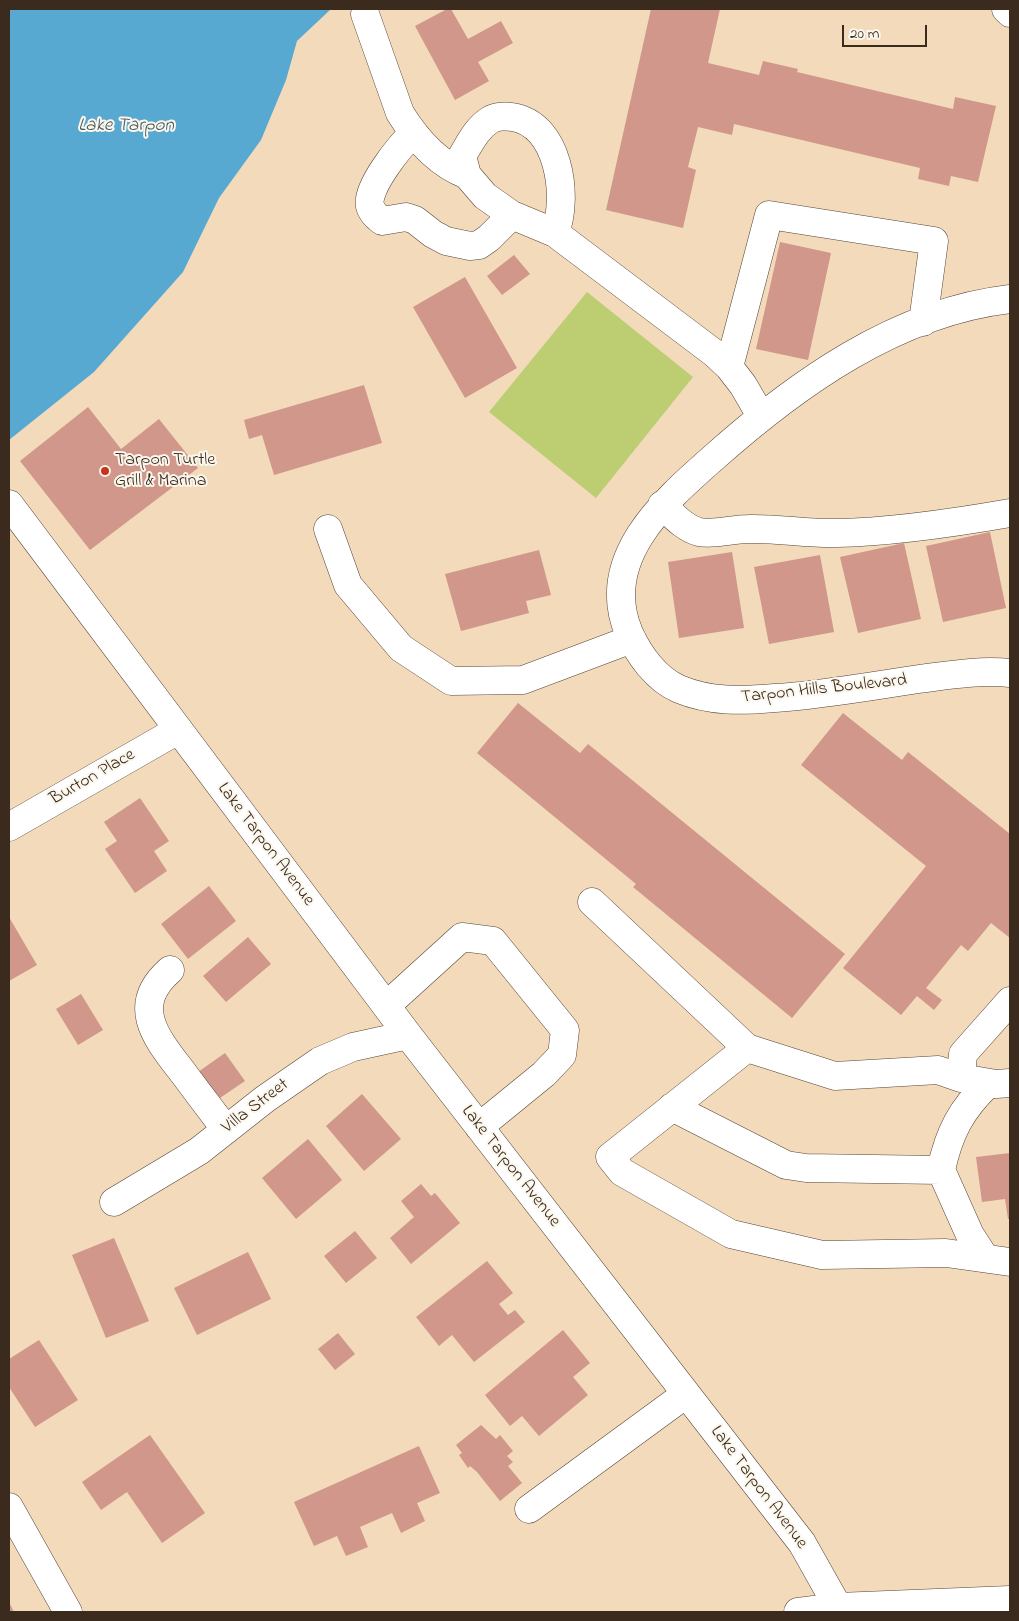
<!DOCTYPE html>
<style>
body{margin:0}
#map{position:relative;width:1019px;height:1621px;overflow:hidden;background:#f2dabb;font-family:"Indie Flower",sans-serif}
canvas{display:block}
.frame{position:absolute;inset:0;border:10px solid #3b2a1e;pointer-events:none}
.scale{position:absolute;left:842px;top:25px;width:85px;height:22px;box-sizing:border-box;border:2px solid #3b2a1e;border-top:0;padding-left:6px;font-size:15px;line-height:18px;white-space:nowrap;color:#3b2a1e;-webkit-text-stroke:4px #fbf7ec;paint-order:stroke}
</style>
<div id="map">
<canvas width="1019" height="1621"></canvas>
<div class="frame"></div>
<div class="scale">20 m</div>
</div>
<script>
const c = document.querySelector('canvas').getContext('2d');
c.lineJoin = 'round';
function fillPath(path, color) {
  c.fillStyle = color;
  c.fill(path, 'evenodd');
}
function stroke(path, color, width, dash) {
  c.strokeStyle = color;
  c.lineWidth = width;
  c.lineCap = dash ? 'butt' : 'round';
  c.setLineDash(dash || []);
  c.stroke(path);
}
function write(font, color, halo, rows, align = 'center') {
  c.font = font + ' "Indie Flower",sans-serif';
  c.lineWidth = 4;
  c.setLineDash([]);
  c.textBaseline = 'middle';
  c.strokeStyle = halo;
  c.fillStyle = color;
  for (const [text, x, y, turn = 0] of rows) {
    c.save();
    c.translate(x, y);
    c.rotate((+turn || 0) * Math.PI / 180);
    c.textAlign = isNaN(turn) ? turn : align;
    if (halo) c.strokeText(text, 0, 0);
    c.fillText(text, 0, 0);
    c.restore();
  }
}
const green = new Path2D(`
 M587 292 693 377 596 498 489 412Z`);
const water = new Path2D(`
 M9 9H331L297 41 286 80 261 140 219 198 183 272 94 372 9 440Z`);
const building = new Path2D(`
 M447 9H451L468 39 501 21 513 43 478 62 489 81 455 100 415 26Z
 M651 9H720L708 63 759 75 763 61 798 69 797 72 953 109 955 97 996 106 978 182 951 176 949 186 918 179 920 168 734 124 732 135 698 127 688 167 696 170 683 228 606 210Z
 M780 242 831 253 808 360 756 349Z
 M514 255 530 274 502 295 487 276Z
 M465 277 517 368 465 398 413 307Z
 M364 385 382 443 274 475 262 435 249 439 244 420Z
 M88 407 121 449 159 419 198 468 90 550 20 461Z
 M990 532 1006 608 943 622 926 546Z
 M904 543 921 619 858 633 840 557Z
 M539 550 551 595 526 601 529 613 461 631 445 574Z
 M732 552 744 628 679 638 668 562Z
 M820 555 834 632 769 644 754 567Z
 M518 703 580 753 588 744 845 954 792 1018 633 887 636 884 477 753Z
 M843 713 902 760 908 752 1010 834V938L991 923 968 951 961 945 926 988 942 1000 934 1010 917 996 901 1015 843 968 926 866 801 765Z
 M140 798 169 841 154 851 167 871 135 893 105 849 117 841 104 822Z
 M209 886 236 921 188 959 161 924Z
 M9 917 37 965 9 981Z
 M248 937 271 964 226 1002 203 976Z
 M81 994 103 1030 78 1045 56 1009Z
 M225 1053 245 1081 217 1100 198 1072Z
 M362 1094 401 1139 364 1171 326 1126Z
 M308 1139 342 1180 296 1219 262 1178Z
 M1010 1153V1219H1008L1005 1199 982 1202 976 1157Z
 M421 1184 431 1196 435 1193 460 1223 411 1264 390 1238 414 1217 401 1201Z
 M355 1231 377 1258 346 1283 324 1256Z
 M114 1238 149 1321 106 1338 72 1255Z
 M248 1252 271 1299 197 1335 174 1288Z
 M487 1261 513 1293 499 1304 508 1315 515 1310 525 1322 474 1362 452 1335 439 1346 416 1317Z
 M563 1330 590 1363 573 1377 588 1395 539 1436 522 1416 510 1426 485 1395Z
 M338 1333 355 1354 335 1370 318 1349Z
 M39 1340 78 1400 35 1427 9 1387V1359Z
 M481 1425 496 1439 500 1435 513 1451 507 1456 513 1462 508 1466 522 1483 500 1501 477 1472 470 1466 468 1468 459 1455 462 1453 456 1445Z
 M150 1435 205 1513 162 1543 127 1492 101 1510 82 1482Z
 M419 1446 440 1493 417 1503 425 1521 401 1533 392 1513 360 1527 368 1547 346 1556 337 1536 314 1546 294 1502Z
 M9 1602 14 1612H9Z`);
const minor = new Path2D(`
 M1006 9 1010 13
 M365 14 400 113C416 139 438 164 467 175
 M414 133C401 144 365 189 370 206 372 213 377 217 382 221L406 217 415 220 433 234 446 241 470 246 479 245 489 238 512 215
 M555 233C569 196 559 124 512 117 506 116 496 116 490 120 477 128 470 143 462 156L467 175 485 196 512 215 555 233 714 353 729 367 743 385 761 416
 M1010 299C896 312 795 385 712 459 662 503 598 560 629 633 639 655 656 679 679 689 710 702 742 701 775 698 823 695 871 686 919 679 950 675 979 670 1010 673
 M729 367 769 215 934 241 923 322
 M9 504 408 1035 802 1543 838 1607
 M662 505C673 515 684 528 699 532 715 535 732 529 748 529 778 528 807 534 836 533 894 532 953 523 1010 513
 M328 529 348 585 401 648 451 681 523 680 632 639
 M9 827 178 730
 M592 902 747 1048
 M170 970C128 1007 158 1040 184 1074 198 1093 212 1111 226 1130
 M386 1006 462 937 493 941 565 1030 562 1055 544 1074 479 1127
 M961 1078 963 1054 1010 1001
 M1010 1083 996 1084 961 1078 938 1070 835 1076 747 1048 610 1157 622 1172 731 1234 822 1255 946 1253 1010 1262
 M672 1107 786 1165 806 1168 941 1170
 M114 1202 199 1151 265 1099 320 1061 353 1047 408 1035
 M985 1258 970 1235 941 1170C949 1133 961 1109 989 1083
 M9 1507 68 1612
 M529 1509 686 1394`);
const major = new Path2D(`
 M798 1612 838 1607 1010 1600`);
const markers = [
 [105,471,5,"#c8321e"]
];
const poiNames = [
 ["Tarpon Turtle",115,461],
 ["Grill & Marina",115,482]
];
const streetNames = [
 ["Tarpon Hills Boulevard",824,690,-6],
 ["Burton Place",93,778,-30],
 ["Lake Tarpon Avenue",265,845,53],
 ["Villa Street",256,1107,-37],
 ["Lake Tarpon Avenue",510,1167,52],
 ["Lake Tarpon Avenue",758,1488,53]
];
const waterNames = [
 ["Lake Tarpon",126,127]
];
fillPath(green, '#bcce71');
fillPath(water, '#58a9d2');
fillPath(building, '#d0978a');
stroke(minor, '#564436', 29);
stroke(major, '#564436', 29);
stroke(minor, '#fff', 28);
stroke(major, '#fff', 28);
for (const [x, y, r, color] of markers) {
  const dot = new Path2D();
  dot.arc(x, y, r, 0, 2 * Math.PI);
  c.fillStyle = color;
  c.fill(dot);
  stroke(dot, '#fbf7ec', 2);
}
write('18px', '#3b2a1e', '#fbf7ec', poiNames, 'left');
write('18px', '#3b2a1e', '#fbf7ec', streetNames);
write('italic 19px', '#45565d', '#fbf7ec', waterNames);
</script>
